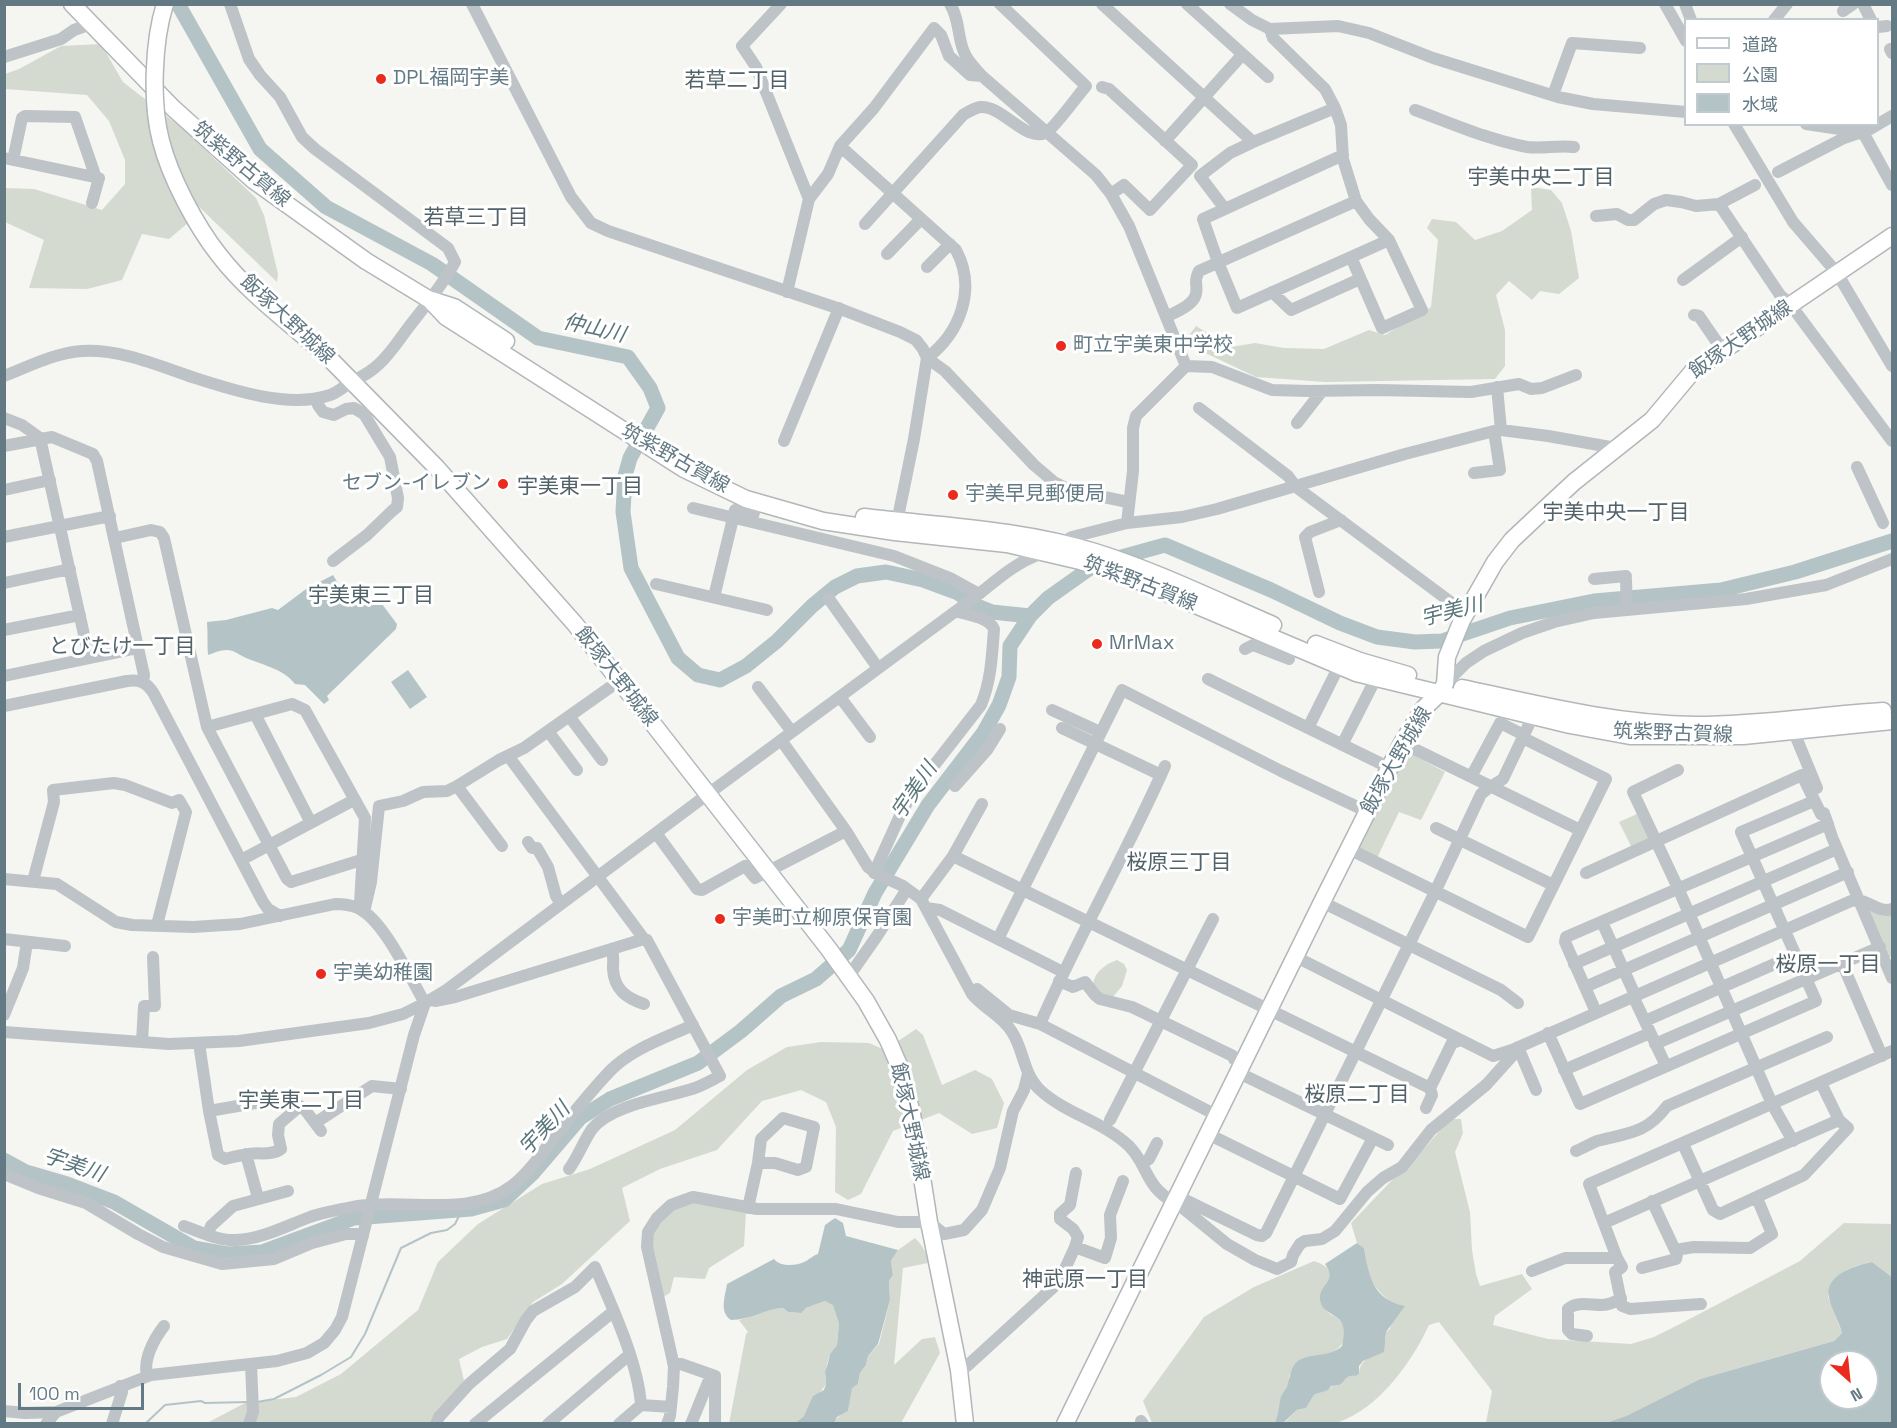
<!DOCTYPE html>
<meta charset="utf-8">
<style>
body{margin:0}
#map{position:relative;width:1897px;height:1428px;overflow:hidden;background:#f5f5f1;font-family:"Space Grotesk","Noto Sans JP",sans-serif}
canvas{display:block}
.frame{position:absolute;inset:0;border:6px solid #637a84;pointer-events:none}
.legend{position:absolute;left:1684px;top:18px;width:195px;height:108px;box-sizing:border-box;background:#fff;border:2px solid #c1cace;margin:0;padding:8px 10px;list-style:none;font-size:18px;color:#637a84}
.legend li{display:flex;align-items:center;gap:12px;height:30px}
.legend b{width:30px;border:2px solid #c1cace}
.north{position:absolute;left:1819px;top:1350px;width:60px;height:60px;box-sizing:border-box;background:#fff;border:2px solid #c1cace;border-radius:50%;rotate:153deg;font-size:16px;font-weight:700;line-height:24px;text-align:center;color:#637a84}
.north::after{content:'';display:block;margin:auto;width:21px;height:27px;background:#ea2a1c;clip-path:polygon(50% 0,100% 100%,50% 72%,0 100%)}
.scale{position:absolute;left:18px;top:1383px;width:126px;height:27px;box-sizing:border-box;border:3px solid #637a84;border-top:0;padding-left:8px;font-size:18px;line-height:21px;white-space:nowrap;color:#637a84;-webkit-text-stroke:4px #fff;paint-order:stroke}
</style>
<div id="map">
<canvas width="1897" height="1428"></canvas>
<div class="frame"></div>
<ul class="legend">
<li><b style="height:8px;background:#fff"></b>道路</li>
<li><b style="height:16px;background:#d5dad0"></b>公園</li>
<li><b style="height:16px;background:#b4c4c6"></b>水域</li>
</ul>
<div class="north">N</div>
<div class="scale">100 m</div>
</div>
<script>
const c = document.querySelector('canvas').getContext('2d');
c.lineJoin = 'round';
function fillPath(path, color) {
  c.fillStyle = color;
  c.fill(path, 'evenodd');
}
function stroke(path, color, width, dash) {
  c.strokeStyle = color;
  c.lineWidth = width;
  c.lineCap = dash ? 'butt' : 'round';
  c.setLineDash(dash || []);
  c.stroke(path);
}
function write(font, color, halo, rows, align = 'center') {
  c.font = font + ' "Space Grotesk","Noto Sans JP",sans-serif';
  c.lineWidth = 6;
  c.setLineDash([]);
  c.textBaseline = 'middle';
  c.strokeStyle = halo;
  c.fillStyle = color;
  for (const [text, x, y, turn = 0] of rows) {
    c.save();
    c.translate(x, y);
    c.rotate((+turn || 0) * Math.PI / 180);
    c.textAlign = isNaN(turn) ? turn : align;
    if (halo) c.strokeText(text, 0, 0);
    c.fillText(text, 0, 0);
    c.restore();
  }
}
const green = new Path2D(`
 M101 44 123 82 182 128 256 198 264 215 278 274 277 282 194 202 189 222 169 239 142 234 122 280 87 289 29 288 44 240 5 222V188L34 189 102 210 125 184V160L109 121 87 95 5 89V74L19 69 61 46Z
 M1531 187 1551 190 1562 203 1571 231 1579 278 1559 294 1540 291 1532 300 1509 281 1496 295 1505 330V366L1495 379 1325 382 1256 377 1197 349 1187 338 1196 326 1231 347 1255 343 1284 348 1324 349 1369 330 1385 335 1431 307 1438 240 1427 228 1432 219 1456 222 1475 240 1502 231 1532 210Z
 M1404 750 1445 772 1421 820 1399 812 1377 858 1356 847Z
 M1637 814 1650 840 1632 848 1619 822Z
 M1867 909 1892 914V956L1888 958Z
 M1117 960 1124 964 1127 970 1122 986 1112 998 1101 996 1093 984C1095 971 1106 964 1117 960Z
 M916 1029 923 1035 942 1085 975 1070 992 1079 1004 1103 997 1128 972 1134 939 1113 893 1131 861 1194 848 1200 835 1192 836 1127 826 1102 801 1090 762 1101 717 1150 660 1169 622 1188 630 1221 562 1284 533 1302 507 1339 482 1347 459 1359 464 1381 430 1423 205 1424 245 1403 296 1397 341 1374 418 1310 438 1262 478 1224 542 1184 590 1169 675 1130 747 1070 787 1047 821 1042 869 1043 885 1050Z
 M1450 1119H1461L1463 1133 1455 1152 1470 1212 1472 1250 1476 1274 1480 1286 1522 1274 1532 1289 1495 1316 1493 1325 1548 1339 1631 1344 1654 1337 1680 1324 1800 1261 1844 1223 1892 1224V1277L1872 1262C1844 1268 1841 1271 1828 1296L1842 1333 1834 1341 1700 1379 1626 1416 1605 1423H1486L1492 1391 1439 1322 1429 1325C1412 1362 1379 1408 1339 1422 1328 1427 1296 1423 1283 1424L1297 1410 1306 1408 1314 1395C1322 1393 1326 1389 1333 1386 1335 1385 1337 1386 1338 1385 1346 1381 1346 1374 1356 1376L1359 1374C1360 1351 1386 1361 1386 1332L1390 1329 1393 1304C1369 1284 1369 1277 1364 1248L1357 1243 1351 1223 1394 1178 1410 1165Z
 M691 1201 746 1211 744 1246 709 1268 705 1279 674 1277 670 1293 663 1297C657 1270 642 1237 665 1214 670 1208 683 1205 691 1201Z
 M915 1238C922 1245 928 1254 928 1263L903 1268 894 1365 922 1339 935 1337 940 1353 901 1423 835 1424 834 1421 842 1414 848 1411 851 1388 858 1384 860 1373 866 1365 868 1356 879 1344 890 1300 889 1281 893 1275 891 1261 898 1250Z
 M1314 1261C1335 1268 1333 1277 1321 1293 1322 1302 1323 1309 1330 1314 1333 1316 1336 1316 1338 1319 1343 1323 1346 1330 1345 1336 1341 1356 1318 1356 1301 1359L1289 1376V1382L1280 1400 1281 1408 1275 1423H1152L1143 1401 1204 1317 1254 1287Z
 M825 1301 833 1304 838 1314 839 1323 837 1345 830 1354 825 1371 826 1384 804 1416 795 1423 729 1424 746 1334 748 1332 739 1320C754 1316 768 1309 783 1308L788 1312 800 1313 806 1308Z`);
const water = new Path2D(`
 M333 575C349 601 347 603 379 600L397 624 396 629 327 696 329 700 324 704 305 685 295 684C283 668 261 665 244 657 238 654 234 650 227 650 220 650 214 653 208 655 207 644 208 634 207 622L226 620 272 608 278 610 306 589Z
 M408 670 427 697 410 709 391 682Z
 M835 1218 843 1223 846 1236 898 1250 891 1261 893 1275 889 1281 890 1300 878 1344 868 1356 866 1365 860 1373 858 1384 852 1388 848 1411 837 1417 834 1423H795L804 1416 813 1396 824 1390 826 1384 825 1371 828 1363 830 1354 837 1345 839 1323 833 1305 825 1301 806 1308 801 1313 788 1312 783 1308C765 1309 750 1320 731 1320 719 1312 725 1297 727 1284L774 1259C780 1267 796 1266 804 1262 809 1260 812 1256 818 1254L825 1225Z
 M1357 1243 1364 1248C1369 1276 1373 1300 1405 1306L1386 1332 1384 1352 1363 1361 1359 1366V1374L1356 1376C1346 1374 1346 1381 1339 1385 1339 1385 1332 1386 1331 1386L1328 1390 1314 1395 1306 1408 1297 1410 1283 1423H1275C1278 1415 1279 1409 1280 1400 1281 1394 1287 1389 1288 1383 1291 1374 1291 1364 1301 1359 1315 1353 1330 1357 1342 1346 1352 1309 1322 1320 1320 1299 1319 1284 1338 1282 1325 1264Z
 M1872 1262 1892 1277V1423H1605L1626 1416 1700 1379 1834 1341 1842 1333C1839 1321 1831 1309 1829 1297 1824 1275 1856 1265 1872 1262ZM1831 1362H1867V1398H1831Z`);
const stream = new Path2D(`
 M257 1402 274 1399 321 1375 351 1357 365 1334 401 1248 431 1233 447 1230 455 1224 462 1210
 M145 1424 165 1405 201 1401 205 1403 248 1402`);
const river = new Path2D(`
 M178 4 260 149 326 207 432 264 538 338 628 357 650 388 658 408 630 458 625 476 623 512 631 568 678 658 698 675 720 680 746 666 777 641 812 606 835 587 857 576 886 572 923 580 958 593 977 606 992 612 1030 616
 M4 1160 26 1172 67 1184 114 1202 194 1248 227 1254 262 1252 354 1218 471 1209 504 1200 532 1174 580 1118 610 1099 698 1063 741 1031 781 996 816 979 849 950 875 893 928 805 984 732 999 705 1009 677 1010 646 1030 616 1048 598 1096 564 1165 545 1271 590 1340 623 1377 637 1415 642 1442 641 1510 618 1594 601 1721 590 1795 572 1892 541`);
const minor = new Path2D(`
 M472 4 571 197 591 223 608 231 843 310 900 332 916 340 923 349 927 358 914 439 896 527
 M781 4 742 46 756 67 809 199
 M950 4C960 20 957 36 964 52 967 61 976 69 982 76L1096 175 1111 194 1129 226 1186 366
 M1102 4 1253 142 1335 108
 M1187 4 1268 77
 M1230 4 1252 20 1270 29 1338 26 1369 33 1433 58 1558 97 1593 104 1686 112
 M1665 4 1686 41
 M1685 4 1691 20
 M1863 4 1871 20
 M1843 11 1853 4
 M1774 20 1787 4
 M1878 27 1887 26
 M1270 29 1273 38 1325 89 1335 108 1341 125 1343 159 1356 201 1369 219 1389 240 1422 310 1382 328 1351 257
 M1890 49 1892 53
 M4 57 61 39 74 30 91 24
 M1102 87 1109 89 1192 165 1150 210 1124 185 1111 194
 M1553 95 1572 43 1640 48
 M1415 110C1451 123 1489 140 1527 147 1543 149 1558 145 1574 147
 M1734 124 1793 222 1837 273 1892 366
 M1806 124 1860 132 1865 136 1892 185
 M1165 141 1242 55
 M840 146 956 250C977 289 960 333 927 358L945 371 1034 465 1054 482 1070 490 1128 502
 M1343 155 1203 219 1218 262 1237 308 1389 240
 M4 158 99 178 92 203
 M13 160 22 118 25 116 75 117 94 172 93 176
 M1778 172 1844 138 1870 129 1892 116
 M1719 204 1780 295 1790 304 1892 441
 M1225 209 1200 176 1230 153 1253 142
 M1596 216 1617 214 1628 220H1634L1654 204 1666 200 1681 202 1696 206 1719 204 1755 185
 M865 224 963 115C968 112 974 108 980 107 1003 105 1026 144 1047 132 1056 126 1078 95 1086 86L1000 4
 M887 254 921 219
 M927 267 950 244
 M1683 280 1742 237
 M787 292 809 199 828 174 840 146 874 108 934 28 941 35 949 56 970 75 982 76
 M1272 292 1291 310 1360 279
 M1694 315 1699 316 1723 351
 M1166 317C1175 312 1193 306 1196 294 1198 283 1193 283 1199 271L1356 201
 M4 376C30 366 54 353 82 351 120 349 157 365 192 377 232 390 289 409 330 395 339 392 345 385 353 381 363 376 371 372 379 364 390 354 399 340 408 328 425 306 442 286 455 262L448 248 315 149 302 137 280 97 260 75 249 59 230 4
 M1497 387 1501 430
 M317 398 318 405 323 412 334 415 346 409 354 408 364 414 390 457 398 498 397 507 392 511 367 535 333 561
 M1199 408 1288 476 1296 487 1456 606 1467 611
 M4 418 22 425 40 438 89 657
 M1297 423 1322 391
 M784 441 839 308
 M4 446 52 437 93 454 97 461 144 675 143 682
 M1857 467 1883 523
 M1474 473 1500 470 1494 431
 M4 490 50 480
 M693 508 894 556 950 578 979 594
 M1127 523 1133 471V428L1136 416 1186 366 1212 367 1272 390 1309 391 1377 390 1471 392 1519 384 1531 389 1542 388 1576 375
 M4 537 110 516
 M115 538 151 530 160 532 164 538 207 727 287 879 291 882 358 861H363
 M1058 545 1072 537 1127 523 1182 517 1217 509 1405 454 1494 431 1501 430 1548 436 1616 448
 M1594 579 1626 576
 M1626 580 1627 610
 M4 583 70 569
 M656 584 767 610
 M1319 592 1305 537 1310 532 1341 520
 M714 597 735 510 753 515 758 502
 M829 599 878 668
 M4 630 80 615
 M1245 649 1253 645 1289 659
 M4 676 138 648
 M1208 679 1390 768
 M1445 684 1466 663 1484 651 1522 633 1554 622 1594 613 1746 599 1826 585 1892 559
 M758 687 792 732
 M840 697 870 737
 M4 706 127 681C139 679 147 682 154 694L263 902 268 909 280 916
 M1052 710 1100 732
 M255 714 311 823
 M569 716 602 760
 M207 727 292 704 305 710 365 818 360 903
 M1062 728 1161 775
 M1308 728 1339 666
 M1795 730 1796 737 1817 788
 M548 731 577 770
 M781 740 846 831 868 867 877 874 903 886 921 899 972 994C983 1008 1003 1016 1012 1032 1024 1050 1023 1074 1040 1090 1066 1114 1103 1121 1129 1146 1143 1160 1145 1175 1156 1188 1161 1194 1168 1199 1174 1203
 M1402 743 1580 830
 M1342 745 1376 678
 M509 757 644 939 647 940 720 1076C712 1080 703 1085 695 1088 666 1098 612 1104 592 1129 583 1142 578 1157 569 1169
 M1678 770 1633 792 1678 888 1772 1104 1793 1141
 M1471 777 1500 723 1524 735
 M457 786 502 846
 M955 786 987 750 1000 729
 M1825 816 1832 837 1892 978
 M1436 828 1553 885
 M656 833 697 889 702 890 745 866 755 878 846 831
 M528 842 532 848H537L548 867 556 896 561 904
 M1349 849 1528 937 1606 779 1523 738
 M953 856 982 804
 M241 860 354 800
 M874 873 903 809 918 786 981 705C991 681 992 656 994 629 989 617 968 615 956 611
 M1586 873 1802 775 1821 814 1824 813
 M4 879 57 884 116 922 132 925 193 927 240 924 335 904C343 904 351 905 358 908 384 920 410 978 425 1003L414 1035 342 1317 335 1330 324 1343 307 1353 277 1361 151 1375 56 1412 25 1413 4 1411
 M33 881 54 802 53 790 114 783 125 785 172 803 179 800 186 812 157 925
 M921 899 953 856 1430 1088 1452 1043 1461 1040 1493 1056 1512 1050 1851 901C1868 897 1877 914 1892 909
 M1322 902 1501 990 1518 1003
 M926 908 940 910 1063 972
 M364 912 371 882 379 806 403 801 423 792 447 791 457 786 499 760 524 748 619 681
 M1602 922 1635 995
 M4 939 65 946
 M998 939 1122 690 1281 771 1368 812
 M612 949C614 956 613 962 613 969 614 989 626 998 644 1004
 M1296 957 1461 1040
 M1842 963 1882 1056
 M1574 964 1837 849
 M849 976 877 936 907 889
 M1059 981 1073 987 1085 982 1095 995 1100 999 1132 1007 1233 1056 1234 1059 1243 1064
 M1585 987 1848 872
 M972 994 977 989 1009 1015 1040 1024 1218 1116
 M1633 996 1666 1066
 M435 1001 455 997 644 939
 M1596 1012 1565 942 1566 937 1828 824
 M4 1015 23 968 27 942
 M1645 1021 1795 955
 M1040 1024C1078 937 1126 854 1165 766
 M4 1032 169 1044 239 1041 369 1023 403 1014 425 1003 445 991 708 794 979 594C999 578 1018 561 1043 553
 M1548 1033 1580 1104 1816 1001 1741 832 1814 801
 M142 1042 144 1006H155L153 957
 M199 1043 209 1111 218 1155 225 1159C233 1157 241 1155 249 1154 260 1152 272 1156 281 1149L278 1135 279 1124 300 1106 306 1111 321 1131
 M1655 1044 1880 947
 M1518 1047 1536 1090
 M1564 1070 1650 1033
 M1239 1073 1388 1145
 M1426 1108 1432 1095 1430 1088
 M209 1111 255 1103
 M783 1118 814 1127 806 1167 798 1170 775 1163H758L761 1139Z
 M1110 1120 1213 919
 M315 1123 372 1086 401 1089
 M1208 1134 1340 1199 1373 1138
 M1683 1144 1713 1210 1720 1214 1804 1175 1848 1128 1839 1120 1821 1083
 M1576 1151C1583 1148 1590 1144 1597 1141 1628 1133 1646 1134 1667 1106L1827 1037
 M246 1154 258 1198
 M1143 1163 1149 1159 1157 1143
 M4 1174 38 1188 86 1203 138 1234 163 1247 222 1264 274 1259 312 1243 346 1234H357L363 1236
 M1177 1196 1257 1235 1262 1236 1266 1233 1435 892 1481 794 1490 787 1503 779 1533 716
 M1652 1201 1675 1250 1694 1247 1750 1248 1772 1234 1757 1198
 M1178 1204 1227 1244 1255 1260 1277 1269 1291 1262 1293 1255 1300 1244 1305 1241 1322 1239 1335 1231 1367 1192 1383 1178 1402 1167 1431 1130 1486 1085 1513 1055 1512 1050
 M748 1208 758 1163
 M1604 1223 1839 1120
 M184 1226C200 1232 219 1241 236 1240 262 1239 286 1226 310 1217 325 1212 342 1209 358 1206 409 1198 468 1219 513 1185 528 1173 540 1156 551 1141 570 1117 589 1093 610 1071 631 1049 665 1038 693 1025
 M208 1234 211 1226 233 1206 288 1191
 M1075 1247 1105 1258 1111 1238 1110 1215 1123 1181
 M1617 1258 1622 1267 1615 1272 1622 1306 1630 1309 1701 1304
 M1642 1268 1676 1259 1678 1250
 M1532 1271 1565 1258H1617L1589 1184 1892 1051
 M1587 1336 1572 1334 1568 1330V1309C1577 1301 1590 1305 1602 1305 1609 1305 1615 1302 1621 1298
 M673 1363 681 1364 715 1376V1424
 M959 1370 967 1366 1059 1282 1075 1247 1078 1237 1073 1229 1060 1219V1214L1070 1205 1076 1173
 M147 1376C143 1359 154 1339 164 1326
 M1141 1421 1143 1424
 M46 1424 56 1412
 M112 1424 122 1392 120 1386
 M249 1424 253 1412 251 1364
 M436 1424 439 1417 469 1384 510 1349 526 1320 533 1311 575 1287 595 1267C612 1307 638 1362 641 1405
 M475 1424 614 1311
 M548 1424 629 1355
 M619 1424 641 1405 671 1407
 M667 1424 670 1416 673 1387 674 1366 647 1247 648 1232 657 1218 671 1205 693 1197 757 1209H836L898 1222H929L944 1234 964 1230 982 1210 1000 1168 1013 1111 1024 1090 1028 1074
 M691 1424 711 1375`);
const major = new Path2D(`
 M72 4 173 108 253 180 366 261 430 300 446 317 684 469 746 499 823 521 895 532 1007 544 1080 561 1122 574 1356 673 1570 725 1630 736H1743L1892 721
 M432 300 454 307 506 341
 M327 356 437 468 575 624 828 948 866 1001 888 1040 901 1070 912 1114 929 1222 959 1370 965 1424
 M864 517C941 526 1020 529 1095 552 1156 571 1215 600 1273 625
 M1316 644 1360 661 1408 675
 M1462 688C1540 705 1616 724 1696 725 1759 725 1821 715 1883 711
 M1065 1424 1322 902 1402 743 1424 708 1439 694 1445 684 1447 657 1462 620 1495 562 1512 540 1546 508 1574 482 1652 420 1693 371 1892 236`);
const majorBridge = new Path2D(`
 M165 4C153 42 151 103 161 141 170 177 196 226 219 255 249 294 291 324 327 356`);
const markers = [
 [381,79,6,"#ea2a1c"],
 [1061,346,6,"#ea2a1c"],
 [503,484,6,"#ea2a1c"],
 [953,495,6,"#ea2a1c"],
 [1097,644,6,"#ea2a1c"],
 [720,919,6,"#ea2a1c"],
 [321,974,6,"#ea2a1c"]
];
const poiNames = [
 ["DPL福岡宇美",393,79],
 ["町立宇美東中学校",1073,346],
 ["セブン-イレブン",491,484,"right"],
 ["宇美早見郵便局",965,495],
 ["MrMax",1109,644],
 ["宇美町立柳原保育園",732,919],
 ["宇美幼稚園",333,974]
];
const streetNames = [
 ["筑紫野古賀線",241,165,40],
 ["飯塚大野城線",287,320,43],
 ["飯塚大野城線",1741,340,-35],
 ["筑紫野古賀線",675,459,29],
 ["筑紫野古賀線",1140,584,21],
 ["飯塚大野城線",616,677,52],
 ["筑紫野古賀線",1673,734,2],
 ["飯塚大野城線",1397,761,-60],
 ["飯塚大野城線",909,1122,78]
];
const neighbourhoodNames = [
 ["若草二丁目",737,81],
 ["宇美中央二丁目",1541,178],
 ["若草三丁目",476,218],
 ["宇美東一丁目",580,487],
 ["宇美中央一丁目",1616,513],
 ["宇美東三丁目",371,596],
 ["とびたけ一丁目",122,647],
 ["桜原三丁目",1179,863],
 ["桜原一丁目",1828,965],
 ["桜原二丁目",1357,1095],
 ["宇美東二丁目",301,1101],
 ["神武原一丁目",1085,1280]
];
const waterNames = [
 ["仲山川",594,329,13],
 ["宇美川",1452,612,-14],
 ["宇美川",915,791,-56],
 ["宇美川",545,1129,-47],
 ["宇美川",74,1166,19]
];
fillPath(green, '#d5dad0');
fillPath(water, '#b4c4c6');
stroke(stream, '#b4c4c6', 2);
stroke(river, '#b4c4c6', 15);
stroke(major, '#b1b7ba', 19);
stroke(minor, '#bdc3c6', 12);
stroke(major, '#fff', 16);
stroke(majorBridge, '#b1b7ba', 19, []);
stroke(majorBridge, '#fff', 16);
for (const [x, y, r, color] of markers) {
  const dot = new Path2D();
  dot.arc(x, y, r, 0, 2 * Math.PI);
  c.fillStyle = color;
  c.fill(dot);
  stroke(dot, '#fff', 2);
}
write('20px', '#637a84', '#fff', poiNames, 'left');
write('20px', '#637a84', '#fff', streetNames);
write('21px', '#516268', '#fff', neighbourhoodNames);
write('italic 21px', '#5a767a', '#fff', waterNames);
</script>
